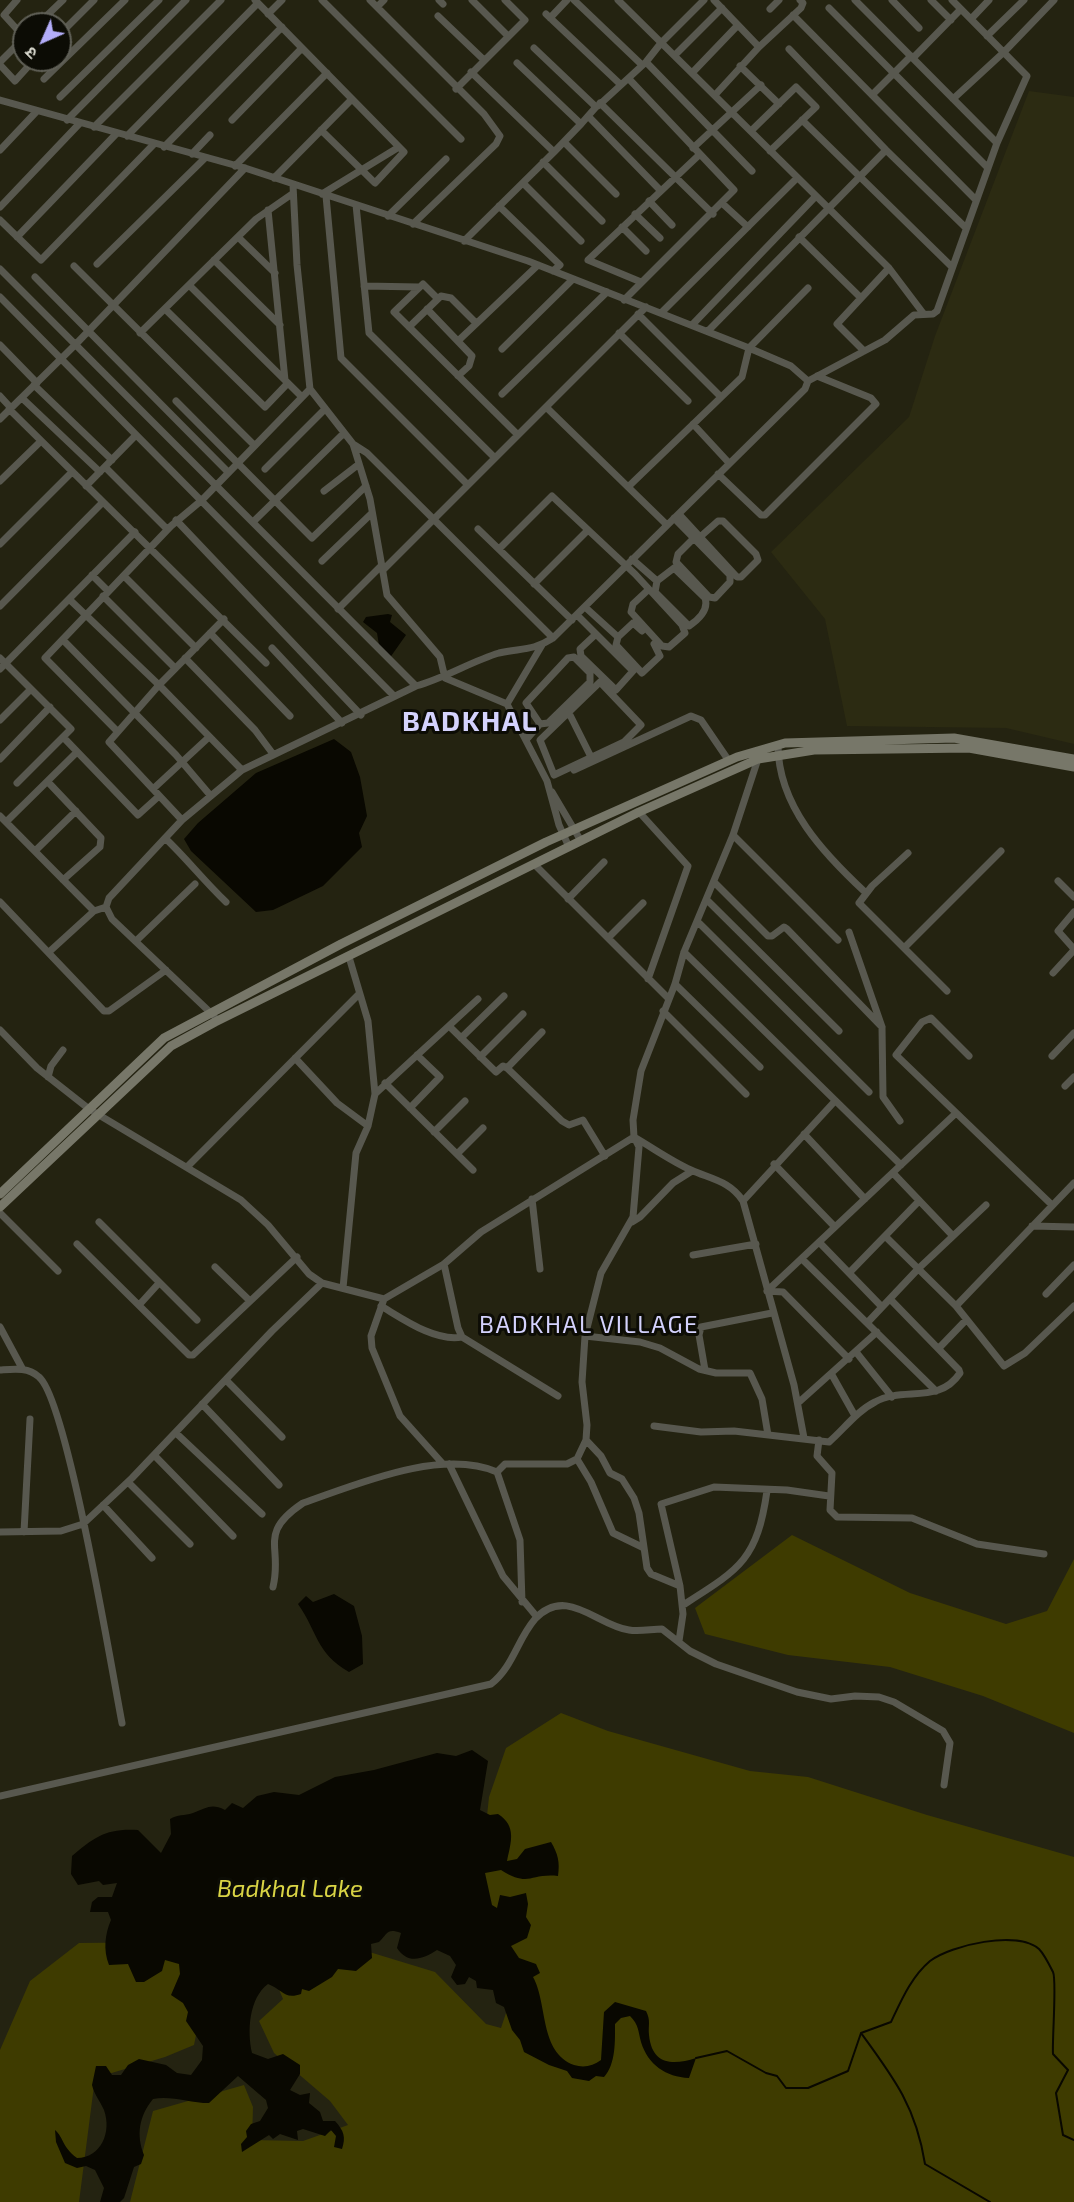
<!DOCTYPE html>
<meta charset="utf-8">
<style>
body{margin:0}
#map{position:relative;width:1074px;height:2202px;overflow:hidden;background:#242311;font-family:"Exo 2","Noto Sans Devanagari",sans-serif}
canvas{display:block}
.north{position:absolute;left:12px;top:12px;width:60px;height:60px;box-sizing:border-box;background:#0c0c05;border:2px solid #606057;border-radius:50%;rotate:225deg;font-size:16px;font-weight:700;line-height:24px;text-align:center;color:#deded3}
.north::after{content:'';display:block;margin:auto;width:21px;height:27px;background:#b3adf9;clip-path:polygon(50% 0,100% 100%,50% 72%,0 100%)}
</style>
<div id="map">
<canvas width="1074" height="2202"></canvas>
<div class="north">उ</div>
</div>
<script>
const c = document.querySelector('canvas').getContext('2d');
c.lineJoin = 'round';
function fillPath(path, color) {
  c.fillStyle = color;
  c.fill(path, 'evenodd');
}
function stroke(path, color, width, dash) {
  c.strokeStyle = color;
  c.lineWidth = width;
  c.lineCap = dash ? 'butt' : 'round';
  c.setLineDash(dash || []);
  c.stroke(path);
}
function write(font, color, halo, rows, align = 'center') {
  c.font = font + ' "Exo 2",sans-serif';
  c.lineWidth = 6;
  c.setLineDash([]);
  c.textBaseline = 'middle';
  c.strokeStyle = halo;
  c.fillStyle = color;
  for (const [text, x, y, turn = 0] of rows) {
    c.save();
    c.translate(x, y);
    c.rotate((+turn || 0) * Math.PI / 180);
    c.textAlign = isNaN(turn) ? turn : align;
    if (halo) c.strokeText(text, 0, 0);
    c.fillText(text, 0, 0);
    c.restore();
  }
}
const built = new Path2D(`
 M1029 91 1074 97V744L1006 728 847 726 825 619 771 552 909 417 935 336Z`);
const green = new Path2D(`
 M792 1535 910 1593 1006 1624 1047 1611 1074 1559V1733L983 1696 890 1667 788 1655 705 1634 695 1608Z
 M561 1713 608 1731 750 1771 808 1777 927 1815 1074 1857V2202H130L153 2111 244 2085 253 2107 252 2140 303 2141 348 2125 330 2101 274 2053 259 2021 283 1999 256 1935 340 1943 435 1972 486 2024 501 2028 511 1998 479 1890 489 1797 506 1748Z
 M181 1942 210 1968 194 2045 165 2057 95 2078 79 2202H0V2050L30 1981 79 1943Z`);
const water = new Path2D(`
 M388 614 392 615 390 622 406 635 389 659 379 645 377 633 363 622 366 617Z
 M334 739 351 752 360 777 367 816 359 833 362 847 323 886 273 910 256 912 191 851 184 839 198 823 256 773Z
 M334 1594 354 1606 362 1636 363 1664 349 1672C315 1652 318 1632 298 1604L306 1596 313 1602Z
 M472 1750 488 1761 480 1810 490 1815 498 1814C517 1826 511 1842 507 1861L517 1859 525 1849 551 1842C558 1854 560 1862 558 1876 529 1873 530 1888 501 1870L485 1873 492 1905 497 1908 500 1895 510 1897 526 1893 528 1904 526 1917 531 1925 527 1938 511 1946 519 1958 536 1964 540 1973 533 1977C548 2004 539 2052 574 2065 584 2068 593 2066 601 2060L604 2012 615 2002 646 2011C651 2021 648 2025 649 2035 652 2066 674 2065 696 2058L689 2078C666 2077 648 2065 641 2042 638 2031 639 2025 630 2016L621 2018 615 2024C615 2041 616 2064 604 2077L596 2076 589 2081 572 2078 567 2071 549 2065 524 2052 520 2040 512 2030 504 2007 496 2003 493 1990 477 1988 476 1981 469 1977 465 1984 457 1985 451 1977 456 1965 450 1956 437 1950C423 1959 408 1965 397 1948L401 1933C387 1928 388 1933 379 1942L371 1944 372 1958 356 1971 338 1969 332 1977 309 1991 302 1989 301 1994C284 2000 282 1989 268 1984 249 1998 247 2031 252 2053L268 2059 283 2054 300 2065V2074L290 2090 300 2095 310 2093 309 2103 320 2112 323 2121H335C344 2131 346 2137 342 2149L334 2147 336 2136 331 2130 325 2136 303 2129 297 2131 298 2140 280 2134 273 2139 269 2135 242 2152 241 2144 247 2137 246 2131 251 2124 260 2121 268 2108 266 2100 238 2076 209 2103C190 2103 170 2095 153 2099 139 2116 136 2135 144 2155L141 2164 134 2167 124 2198 120 2202H100L104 2188 95 2170 86 2166 77 2168 65 2163 56 2142 55 2130C64 2138 62 2147 77 2158 101 2158 112 2132 104 2110 100 2101 94 2094 92 2085L96 2066H106L112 2075H121L128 2065 139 2059 166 2065 177 2073 191 2075 202 2060 203 2046 186 2021 188 2012 183 2003 171 1995 180 1974 179 1964 165 1960 162 1971 144 1982H136L128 1964 109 1965C103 1950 105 1934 111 1920L108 1912H90L92 1902 98 1897H112L117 1883 103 1885 99 1881 78 1885 71 1874 72 1856C94 1837 107 1828 138 1830L161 1853 171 1834 170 1819C178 1814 184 1816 193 1813 207 1808 211 1803 225 1810L232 1803 243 1808 257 1796 274 1792 299 1795 335 1777 374 1770 437 1753 456 1756Z`);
const stream = new Path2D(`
 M861 2033C894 2078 916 2107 925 2164L990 2202
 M696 2058 727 2051 766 2073 777 2076 786 2088H808L848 2071 861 2033 891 2022C901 2001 911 1977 930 1961 951 1945 1017 1930 1039 1949 1044 1954 1050 1966 1053 1972 1057 1980 1052 2039 1053 2054L1068 2070 1056 2093 1063 2135 1074 2140`);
const street = new Path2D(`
 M17 0 4 15 24 37
 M255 0 404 152 375 183 321 130
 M322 0 461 139
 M370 0 484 114 500 136 496 144 413 224
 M439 0 443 4
 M472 0 508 36
 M574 0 642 65
 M618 0 889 268 923 313
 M714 0 759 47
 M855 0 997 143
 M892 0 919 28
 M931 0 951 20
 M377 7 384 0
 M829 8 988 168
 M770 9 779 0
 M268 14 282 0
 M546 14 620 84
 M793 15 976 200
 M438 16 484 60
 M550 18 567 0
 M971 19 989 0
 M38 24 63 0
 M60 34 94 0
 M987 36 1024 0
 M789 49 886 150 966 228
 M675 55 722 8
 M913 58 961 9
 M0 62 24 38
 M646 62 752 171
 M517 63 581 124 596 107 534 48
 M0 65 15 81 34 60
 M740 66 779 104
 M471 72 554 152 581 124
 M692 73 738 25
 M44 79 125 0
 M456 89 525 20 505 0
 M715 95 759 47 801 8 803 3 800 0
 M872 95 911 56
 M60 97 159 0
 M953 99 1004 52 1054 0
 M0 100 245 168 528 261 749 348 791 366 808 381 805 389 553 638C533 651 521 648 499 653 472 661 445 678 416 686L242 770 182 820 109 898 106 907 112 919 214 1016
 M600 103 713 214
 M598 106 646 62 661 43 704 0
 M589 117 660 190
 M67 120 186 0
 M232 120 302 48
 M802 120 952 267
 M94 127 221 0
 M751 131 796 87 816 107 770 151
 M127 136 258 3
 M565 143 616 194
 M164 147 282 27
 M693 148 761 85
 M0 150 37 111
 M192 154 210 135
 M543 162 602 221
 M235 166 327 73
 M274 178 352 99
 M523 183 581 241
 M293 185 297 265 310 389 353 444 370 499 387 595 440 657 445 678 507 704 547 781 559 825 569 847
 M322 194 399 147
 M326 196 341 358 468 485
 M649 201 672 225
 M723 204 748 227
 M356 205 369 333 495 458
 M499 206 560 265 553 271
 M0 207 80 123
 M268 210 285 380
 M635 214 660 238
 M388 216 446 159
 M0 220 41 260 154 144
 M622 227 646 251
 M17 237 117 133
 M238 237 275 273
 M799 237 861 298
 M464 241 554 152
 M214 260 280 325
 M97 264 205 158
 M74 266 254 445
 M0 269 416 686
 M35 277 228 472
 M641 282 588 260 699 155
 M189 285 302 397
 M364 286 419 287
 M0 297 394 696
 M437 298 423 284 394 312 518 435
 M624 300 734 190 629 79
 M165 309 265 407 288 383
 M427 309 472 356 469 366 458 376
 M661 313 797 178
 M638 314 721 397
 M692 325 816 196
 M409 327 441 296 451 298 476 323
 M708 331 886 150
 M140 333 256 219 292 194
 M619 333 688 401
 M459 340 538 265
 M0 345 37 383
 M502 349 573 279
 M864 351 837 324 889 268
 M808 381 885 340 914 315 933 314 937 311 997 143 1027 76 952 0
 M34 385 112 460
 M502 394 607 292
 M0 396 11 408
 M22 398 100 472
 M176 401 312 538 366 486
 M546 407 667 525
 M9 409 266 663
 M0 419 76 344 245 168
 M693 424 729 463
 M353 444 367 453 553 638
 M105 467 167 529
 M265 469 325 409
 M718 474 761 515H765L876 404 871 398 817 376
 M0 481 41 441
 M86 486 136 435
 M628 487 742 377 749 348 808 288
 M324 491 359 464
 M679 514 737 577H741L758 560 756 554 723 521H718L700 537
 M674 518 730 575V582L715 598 709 597 676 562 678 554 693 539
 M176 520 361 715
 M253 522 344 433
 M478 529 572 620
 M0 544 72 472
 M499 549 552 496 635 574 682 625 685 633 669 647 662 646 631 612 633 604 648 590
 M632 559 657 581
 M322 561 372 513
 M674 568 705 598C709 610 698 620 689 626L655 592 657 581Z
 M383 570 646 307
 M92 575 108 591
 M124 576 196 648
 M534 584 587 531
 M103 596 175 668
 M69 599 159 685 242 770
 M0 606 103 502
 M585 607 618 637 616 645 642 673 660 656 654 644
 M338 609 382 565
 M577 615C595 633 613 651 631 669L633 671 616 690 581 656 580 649 596 634
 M210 633 290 716
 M618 637 633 623 642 631
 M63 640 176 755 210 795
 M272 648 342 723
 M0 658 71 729 17 783
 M185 658 255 730 273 754
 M0 669 135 532
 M600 682 641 725 624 742 554 775 540 740Z
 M507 704 542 645
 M568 711 592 759
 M0 720 31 689
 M117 731 45 658 171 526 202 500 310 389
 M64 738 138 815 159 796
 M526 740 540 724 548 723 590 682V673L574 657 568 658 526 703 540 724
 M778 745C778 806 824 854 866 893
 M0 759 50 707
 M574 770 691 716 701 720 729 761
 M48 782 101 838 100 847 63 880
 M153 789 209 737
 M552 792 581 841
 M639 812 688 866 648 979
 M0 816 94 911
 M182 820 109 742 159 685 224 619
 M6 822 77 752
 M733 835 838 940
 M165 838C187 859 204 881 226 902
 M35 851 76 811
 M908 853 872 886 859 903 947 991
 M535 865 669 999
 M1058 881 1074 897
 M714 882 768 936H772L784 927 787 929 882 1027
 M568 899 604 862
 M707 900 839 1031
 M0 902 104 1011H109L166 970
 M1074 912 1058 931 1074 949
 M698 922 869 1092
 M849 932 882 1027 883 1097 900 1121
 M608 938 643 903
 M136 941 195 884
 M904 948 1001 851
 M49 952 94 911 106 907
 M684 952 901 1165
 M1053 973 1074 950
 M675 984 760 1067
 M663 1011 746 1094
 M450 1027 496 1072 503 1066 507 1068 562 1121 569 1125 583 1120 605 1156
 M0 1030 37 1068 89 1109 241 1200 268 1225 309 1274 322 1283 384 1299 444 1264 481 1232 634 1137C653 1148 671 1161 691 1170 711 1179 730 1181 743 1201L794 1385 804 1438
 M461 1038 504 996
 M969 1056 931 1018 922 1022 896 1055 1052 1205
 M1052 1056 1074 1033
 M480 1057 523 1014
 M295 1058 337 1103 368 1126
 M507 1068 542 1032
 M48 1077 51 1066 63 1050
 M385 1083 473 1170
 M1065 1086 1074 1077
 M375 1094 478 999
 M410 1108 440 1077 417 1055
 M434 1132 465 1101
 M804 1134 865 1199
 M457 1154 483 1128
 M774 1164 835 1227
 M187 1167 359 994
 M893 1173 953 1236
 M532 1199 540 1269
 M743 1201 835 1101
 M0 1213 58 1271
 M99 1222 197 1320
 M632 1222 640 1217 673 1183 692 1171
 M1032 1226 1074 1227
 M885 1236 956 1306 1004 1366 1025 1353 1074 1306
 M819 1242 882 1307
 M77 1244 189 1355H193L297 1257
 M693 1255 756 1244
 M802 1259 936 1391
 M444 1264 458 1328 462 1337 558 1396
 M215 1267 250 1301
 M849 1273 919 1201
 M343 1288 356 1153 368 1126 375 1094 368 1021 349 957
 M767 1291 955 1114
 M767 1291 783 1292 849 1359
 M1046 1294 1074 1265
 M384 1299 371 1336 372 1348 400 1416 443 1464
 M140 1304 159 1283
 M381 1306C403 1319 435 1342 462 1337
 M956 1306 1074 1183
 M867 1323 918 1269 986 1205
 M0 1327 22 1368
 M585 1336 640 1342 660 1348 699 1369 716 1373H750L762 1399 768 1435
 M940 1347 966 1320
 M856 1352 892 1397
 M0 1370C14 1369 28 1367 39 1377 67 1400 112 1671 122 1723
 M705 1370 699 1335 701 1327 772 1313
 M832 1375 855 1416
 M227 1381 282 1437
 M798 1403 877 1332
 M202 1404 279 1485
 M654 1426 701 1432 734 1431 829 1442C844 1429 857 1411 875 1402 903 1386 939 1405 960 1373L959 1370 890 1299
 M176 1433 262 1514
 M586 1440 577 1459 591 1482 613 1533 644 1548
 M819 1440 817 1456 832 1473 830 1510 837 1517 912 1518 977 1544 1044 1554
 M154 1455 233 1536
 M449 1464 503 1576 537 1617
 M497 1472 505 1464H567L577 1459
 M128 1482 190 1544
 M103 1505 152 1558
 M0 1532 61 1531 83 1524 132 1478 272 1331 322 1283
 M24 1532 30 1419
 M680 1586 661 1504 714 1487 787 1490 829 1496
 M273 1587C283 1546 257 1534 303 1503 358 1484 441 1448 497 1472L520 1540 522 1602
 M683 1605C740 1569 757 1560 767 1491
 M679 1641 683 1614 680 1586 651 1574 647 1568 639 1513 634 1498 622 1479 610 1473 601 1456 586 1440 587 1425 582 1382 585 1336 601 1273 633 1217 639 1147 634 1137 633 1120 641 1071 675 984 684 952 733 835 758 759
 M0 1796 491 1684C513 1667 517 1640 535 1619 566 1585 598 1626 629 1630 639 1632 652 1629 662 1629L690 1651 716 1664 797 1692 831 1699 855 1696 879 1697 894 1702 943 1731 950 1743 944 1785`);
const secondary = new Path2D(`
 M0 1194 164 1038 341 944 546 842 737 757 785 743 954 738 1074 759
 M0 1207 171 1046 215 1022 639 812 758 759 814 750 969 748 1074 767`);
const neighbourhoodNames = [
 ["BADKHAL VILLAGE",589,1325]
];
const waterNames = [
 ["Badkhal Lake",290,1889]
];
const districtNames = [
 ["BADKHAL",470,722]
];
fillPath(built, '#2c2b12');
fillPath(green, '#3e3b00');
fillPath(water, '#090801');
stroke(stream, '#090801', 2);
stroke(street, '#58584f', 7);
stroke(secondary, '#777769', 9);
c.letterSpacing = '1.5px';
write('24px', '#d4d2fd', '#0c0c05', neighbourhoodNames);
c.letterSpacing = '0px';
write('italic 24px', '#d9d445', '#0c0c05', waterNames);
c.letterSpacing = '1.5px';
write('bold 28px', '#d4d2fd', '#0c0c05', districtNames);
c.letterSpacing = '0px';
</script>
